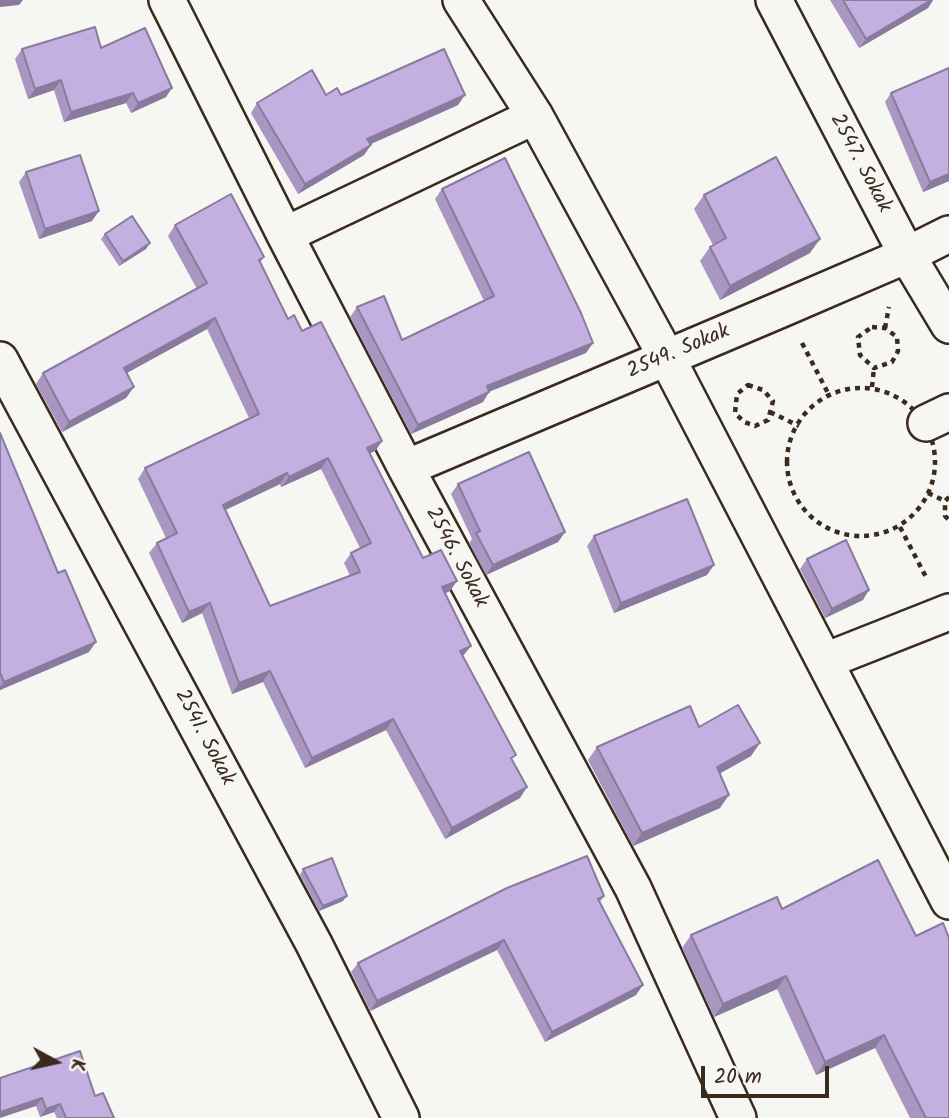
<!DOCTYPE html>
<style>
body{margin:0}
#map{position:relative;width:949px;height:1118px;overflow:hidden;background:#f6f6f2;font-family:Kalam,sans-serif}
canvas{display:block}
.north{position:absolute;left:21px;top:1027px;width:70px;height:70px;-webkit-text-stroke:5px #f6f6f2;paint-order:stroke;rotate:98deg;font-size:19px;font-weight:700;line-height:28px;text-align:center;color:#3b2a1e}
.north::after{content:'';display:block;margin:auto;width:24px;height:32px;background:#3b2a1e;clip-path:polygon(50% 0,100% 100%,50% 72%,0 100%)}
.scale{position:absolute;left:701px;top:1066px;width:128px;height:32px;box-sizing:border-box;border:4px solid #3b2a1e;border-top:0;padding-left:9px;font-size:21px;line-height:24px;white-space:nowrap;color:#3b2a1e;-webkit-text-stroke:5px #f6f6f2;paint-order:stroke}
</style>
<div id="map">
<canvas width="949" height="1118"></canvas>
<div class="north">K</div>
<div class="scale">20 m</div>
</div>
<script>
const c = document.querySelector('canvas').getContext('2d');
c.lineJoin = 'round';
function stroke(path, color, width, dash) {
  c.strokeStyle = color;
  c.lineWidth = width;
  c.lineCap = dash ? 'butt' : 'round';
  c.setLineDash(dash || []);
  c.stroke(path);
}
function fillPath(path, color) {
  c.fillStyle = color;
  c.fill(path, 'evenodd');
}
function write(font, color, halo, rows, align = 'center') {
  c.font = font + ' Kalam,sans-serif';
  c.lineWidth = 5;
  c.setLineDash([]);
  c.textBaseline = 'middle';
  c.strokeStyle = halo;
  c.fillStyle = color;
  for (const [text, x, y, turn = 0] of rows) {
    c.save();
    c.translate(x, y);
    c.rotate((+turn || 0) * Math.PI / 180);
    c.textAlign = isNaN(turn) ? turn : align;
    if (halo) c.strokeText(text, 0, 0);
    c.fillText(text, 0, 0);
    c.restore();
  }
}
const path = new Path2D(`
 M872 327 885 328 897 337 898 351 892 362 874 368 860 355 858 337Z
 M885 328 889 307
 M802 343 829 395
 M748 385 763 390 773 401 768 420 755 426 744 422 735 413 737 394Z
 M872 387 874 368
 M787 462a74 74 0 1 1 148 0a74 74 0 1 1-148 0Z
 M770 412 799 426
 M928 493 945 501
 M949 497 945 501V516L949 520
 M900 527 927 579`);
const street = new Path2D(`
 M167 0 285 235 406 468 633 888 738 1118
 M461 0 535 116 667 358 949 901
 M774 0 907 255 949 325
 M285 235 535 116
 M0 360 314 944 401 1118
 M926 423 949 412
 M406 468 784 308 907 255 949 234
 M825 661 949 612`);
const wall = new Path2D(`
 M830 0H933L928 8 859 48Z
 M101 48 166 97 131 113 126 103 64 122 54 90 28 99 15 59 22 49Z
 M949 68V181L923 192 885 102 891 93Z
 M326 95H341L458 105 370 144 371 145 364 155 298 194 251 113 257 103Z
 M26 172 92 221 39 239 19 182Z
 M442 189 586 353 489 392 483 402 411 434 350 317 357 307 402 340 484 301 435 199Z
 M704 195 810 253 720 300 700 261 710 247 713 245 694 209Z
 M175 225 264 257 260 263 288 319 302 331 382 441 375 451 370 453 423 558 450 591 445 593 463 656 512 760 520 798 445 839 386 730 305 768 263 682 232 694 202 613 182 623 149 553 157 543 166 538 138 479 145 468 249 418 207 329 126 373V398L62 432 36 384 43 373 197 289 168 236ZM321 469 360 548 351 553 344 563 350 576 270 606 225 510 280 484 281 487Z
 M105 234 146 249 119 266 101 239Z
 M0 433 89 652 0 690Z
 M458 484 565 532 558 542 486 575 469 543 472 539 451 494Z
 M594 536 707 575 614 613 587 546Z
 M807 559 863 600 825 618 800 569Z
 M699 727 751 756 719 774 720 808 633 846 588 760 597 747Z
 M878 860 949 1118H910L875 1048 816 1075 777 989 714 1017 682 948 691 935 782 909Z
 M303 869 343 901 319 911 300 875Z
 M604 896 600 902 636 995 545 1042 497 950 370 1011 351 972 358 963Z
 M0 1078 95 1096 114 1118H57L54 1112 40 1117 36 1106Z`);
const shadedWall = new Path2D(`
 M0 0H23L19 5 0 7Z
 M931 0H933L928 8 859 48 866 39Z
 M61 80 54 90 28 99 35 89Z
 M172 88 166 97 131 113 138 103Z
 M133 93 126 103 64 122 71 112Z
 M465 95 458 105 360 149 367 139Z
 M371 145 364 155 298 194 305 184Z
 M949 174V181L923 192 930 182Z
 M99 211 92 221 39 239 45 229Z
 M820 239 810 253 720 300 730 286Z
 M150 243 146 249 119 266 123 261Z
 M215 318 207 329 116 379 124 368Z
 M593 343 586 353 480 395 487 386Z
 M134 387 126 398 62 432 69 422Z
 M489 392 483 402 411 434 418 425Z
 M382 441 375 451 359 458 367 448Z
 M328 458 321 469 281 487 289 477Z
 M287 473 280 484 215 515 223 505Z
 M565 532 558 542 486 575 493 565Z
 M714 565 707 575 614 613 621 603Z
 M457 581 450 591 435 598 442 587Z
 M869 590 863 600 825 618 832 609Z
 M210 603 202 613 182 623 189 612Z
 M96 642 89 652 0 690V687L4 682Z
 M471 646 463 656 460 651Z
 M270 671 263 682 232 694 239 683Z
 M393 719 386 730 305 768 312 758Z
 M760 743 751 756 708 780 717 767Z
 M527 787 520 798 445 839 452 828Z
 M729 795 720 808 633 846 642 833Z
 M347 896 343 901 319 911 323 906Z
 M504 940 497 950 370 1011 377 1001Z
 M786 976 777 989 714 1017 723 1004Z
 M643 985 636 995 545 1042 552 1032Z
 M884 1035 875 1048 816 1075 825 1062Z
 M42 1098 36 1106 0 1118V1112Z
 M60 1104 54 1112 40 1117 46 1109Z`);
const building = new Path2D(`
 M843 0H931L866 39Z
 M95 27 101 48 145 28 172 88 138 103 133 93 71 112 61 80 35 89 22 49Z
 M444 49 465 95 367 139 371 145 305 184 257 103 312 70 326 95 337 88 341 95Z
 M949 68V174L930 182 891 93Z
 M80 155 99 211 45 229 26 172Z
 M776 157 820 239 730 286 710 247 726 238 704 195Z
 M505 158 581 313 593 343 487 386 489 392 418 425 357 307 384 296 402 340 494 296 442 189Z
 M231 194 264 257 259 260 288 319 294 315 302 331 321 322 382 441 367 448 423 558 441 550 457 581 442 587 471 646 460 651 516 755 511 758 527 787 452 828 393 719 312 758 270 671 239 683 210 603 189 612 157 543 177 533 145 468 259 414 215 318 124 368 134 387 69 422 43 373 207 283 175 225ZM328 458 371 543 351 553 360 572 270 606 223 505 287 473 289 477Z
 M132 216 150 243 123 261 105 234Z
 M0 433 58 573 65 570 96 642 4 682 0 672Z
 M529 452 565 532 493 565 476 533 480 531 458 484Z
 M687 499 714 565 621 603 594 536Z
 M846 540 869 590 832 609 807 559Z
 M738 705 760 743 717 767 729 795 642 833 597 747 690 706 699 727Z
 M587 856 604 896 598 899 643 985 552 1032 504 940 377 1001 358 963 507 888Z
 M332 858 347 896 323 906 303 869Z
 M878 860 916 936 943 923 949 938V1118H926L884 1035 825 1062 786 976 723 1004 691 935 777 897 782 909Z
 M80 1051 95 1096 103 1093 114 1118H66L60 1104 46 1109 42 1098 0 1112V1078Z`);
const streetNames = [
 ["2547. Sokak",859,164,62],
 ["2549. Sokak",679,353,-23],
 ["2546. Sokak",455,558,62],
 ["2541. Sokak",203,738,62]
];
stroke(street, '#3b2a1e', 40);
stroke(path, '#3b2a1e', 4.5, [5, 5]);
stroke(street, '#f6f6f2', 35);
fillPath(wall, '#a997c1');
fillPath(shadedWall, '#897b9d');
fillPath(building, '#c4b0e0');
stroke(building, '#897b9d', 2);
write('21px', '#3b2a1e', '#f6f6f2', streetNames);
</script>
